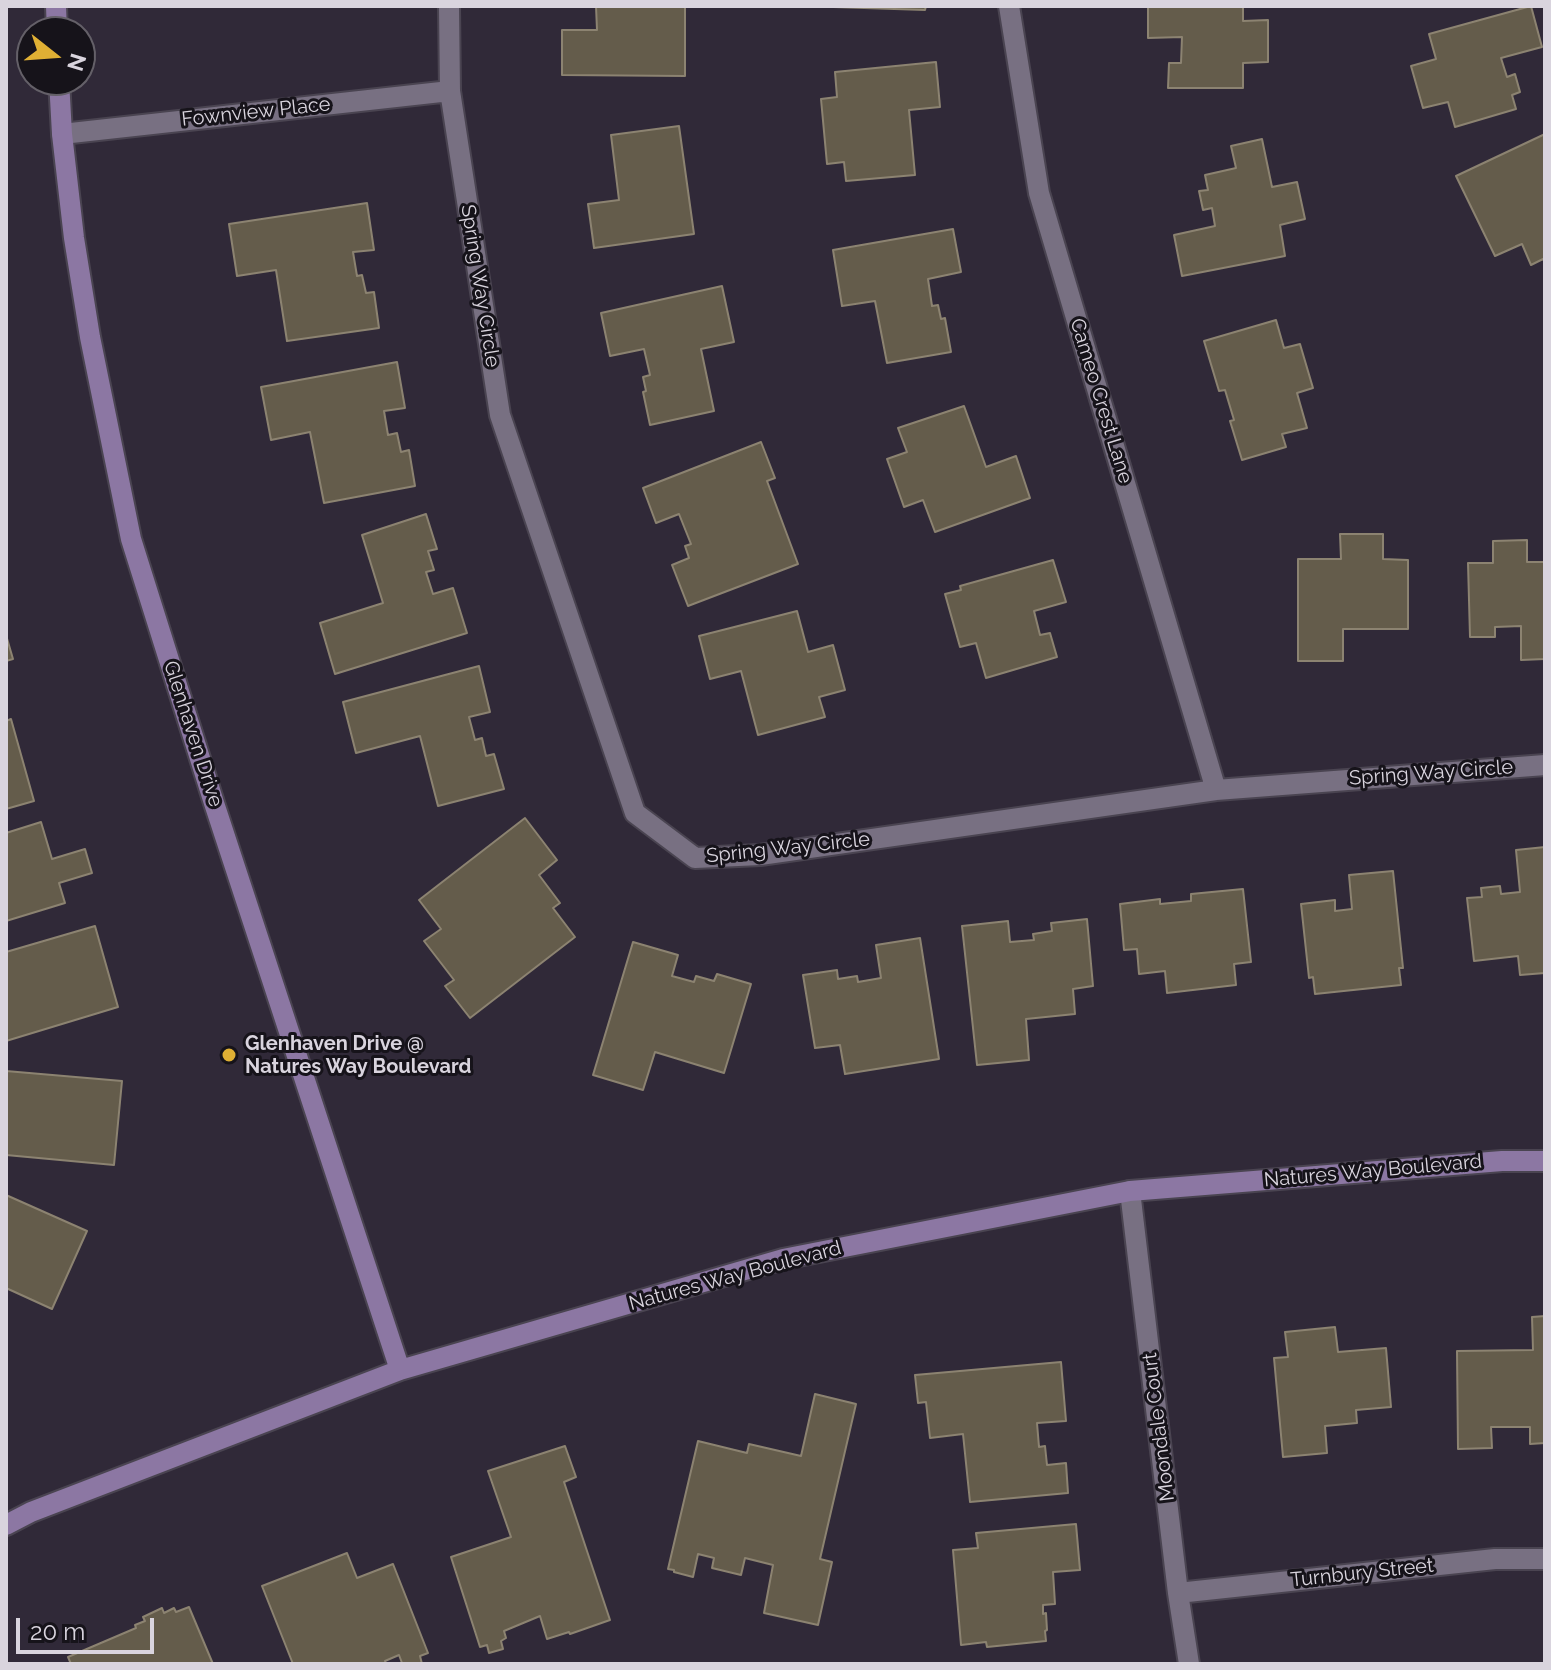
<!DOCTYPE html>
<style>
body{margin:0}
#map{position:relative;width:1551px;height:1670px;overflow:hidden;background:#302938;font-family:Raleway,sans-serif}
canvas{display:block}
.frame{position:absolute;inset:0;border:8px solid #d9d4de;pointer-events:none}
.north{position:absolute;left:16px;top:16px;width:80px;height:80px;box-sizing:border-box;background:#16131a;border:2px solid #646068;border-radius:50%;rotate:107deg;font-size:22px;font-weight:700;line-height:32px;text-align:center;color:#d9d4de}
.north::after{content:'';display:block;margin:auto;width:28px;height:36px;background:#e0b034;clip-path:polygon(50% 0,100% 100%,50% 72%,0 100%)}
.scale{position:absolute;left:16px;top:1618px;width:138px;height:36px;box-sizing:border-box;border:4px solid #d9d4de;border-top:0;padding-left:10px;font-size:24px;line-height:28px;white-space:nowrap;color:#d9d4de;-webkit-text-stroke:6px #16131a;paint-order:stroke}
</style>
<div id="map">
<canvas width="1551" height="1670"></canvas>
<div class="frame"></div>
<div class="north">N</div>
<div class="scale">20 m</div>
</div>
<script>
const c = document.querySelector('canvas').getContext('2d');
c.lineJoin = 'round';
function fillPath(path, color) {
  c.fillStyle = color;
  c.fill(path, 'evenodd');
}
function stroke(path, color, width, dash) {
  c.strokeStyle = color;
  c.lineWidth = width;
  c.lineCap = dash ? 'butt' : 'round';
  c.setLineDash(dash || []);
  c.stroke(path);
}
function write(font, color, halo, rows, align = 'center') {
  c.font = font + ' Raleway,sans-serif';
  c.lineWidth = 6;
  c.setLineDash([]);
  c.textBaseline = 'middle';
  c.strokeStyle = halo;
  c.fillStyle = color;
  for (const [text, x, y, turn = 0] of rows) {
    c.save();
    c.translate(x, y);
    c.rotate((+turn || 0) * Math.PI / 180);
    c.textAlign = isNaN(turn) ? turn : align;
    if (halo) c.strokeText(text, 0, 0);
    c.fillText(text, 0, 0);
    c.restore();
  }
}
const building = new Path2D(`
 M596 6H685V76L562 75V30H597Z
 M803 6H926L925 10Z
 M1148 6H1243V21L1268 20V62L1243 63V88H1168L1169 63H1181L1182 37 1148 38Z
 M1531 6 1542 47 1501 58 1507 77 1515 74 1520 92 1512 95 1516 109 1455 127 1448 102 1423 108 1411 66 1436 59 1429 34Z
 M936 62 940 107 909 110 915 175 846 181 844 162 827 164 821 99 837 97 835 72Z
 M679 126 694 234 594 248 588 204 619 200 611 135Z
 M1545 134V263L1543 259 1531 265 1522 244 1495 256 1456 176Z
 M1262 139 1272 187 1297 182 1305 219 1280 225 1285 256 1182 276 1174 235 1215 226 1212 208 1203 210 1199 191 1208 190 1205 175 1236 168 1231 146Z
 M367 203 374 250 353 252 357 276 362 275 366 293 374 292 379 328 287 341 276 270 237 276 229 224Z
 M953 229 961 272 928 279 932 306 938 305 941 319 945 318 951 352 887 363 875 301 842 306 833 250Z
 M722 286 734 342 701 349 714 411 650 425 643 392 646 391 643 377 650 375 644 349 610 356 601 313Z
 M1276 320 1284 348 1300 344 1313 388 1297 393 1307 428 1282 434 1286 447 1242 460 1230 421 1234 420 1225 390 1219 391 1204 341Z
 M397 362 405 408 384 411 388 435 397 433 401 452 409 450 415 486 324 503 310 432 271 440 261 387Z
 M964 406 986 467 1016 456 1030 498 935 532 923 500 904 507 887 459 907 452 898 428Z
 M761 442 775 478 767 481 798 564 688 606 672 565 689 558 685 546 691 544 679 514 656 523 643 488Z
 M426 514 437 549 428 551 434 570 426 572 433 594 453 588 467 633 335 674 320 623 383 603 362 535Z
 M1340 534H1383V559L1408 560V629H1343V661H1298V559H1341Z
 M1527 540V562H1545V659L1521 660V626L1495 627V637H1470L1468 563H1493V541Z
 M1053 560 1066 602 1034 611 1040 635 1050 633 1057 657 986 678 976 643 960 647 945 594 961 590 960 586Z
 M797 611 808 652 833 645 845 690 819 697 825 717 758 735 741 671 710 679 699 636Z
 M6 635 13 659 6 661Z
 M479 666 490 712 469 717 475 740 482 738 486 756 494 754 504 789 438 806 420 736 356 753 343 702Z
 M11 719 34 801 6 809V721Z
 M525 818 557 860 539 875 560 903 553 908 575 937 470 1018 445 986 454 980 424 941 441 929 419 900Z
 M41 822 52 859 85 849 92 873 59 883 65 903 6 921V833Z
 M1545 847V973L1520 975 1518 956 1474 961 1467 898 1482 897 1481 888 1500 886 1501 894 1520 892 1516 850Z
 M1393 871 1403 968H1399L1401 985 1315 994 1313 977 1309 978 1301 904 1335 900V911L1352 909 1349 875Z
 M1243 889 1251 962 1234 964 1236 985 1167 993 1165 971 1139 974 1137 949 1124 950 1120 904 1160 899V904L1191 901V894Z
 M1087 919 1093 986 1073 989 1075 1014 1026 1019 1029 1060 977 1065 962 926 1008 921 1010 942 1034 940 1033 934 1052 931 1051 923Z
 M95 926 118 1007 6 1041V952Z
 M920 938 939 1059 845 1074 840 1045 815 1048 803 975 837 970 838 979 857 976 858 982 881 978 876 945Z
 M633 942 678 955 672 976 694 982 696 976 714 981 717 974 751 984 724 1073 655 1052 643 1090 593 1075Z
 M6 1071 122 1081 114 1165 6 1155Z
 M6 1195 87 1231 52 1309 6 1288Z
 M1545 1316V1443L1530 1444V1427H1491L1492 1448 1458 1449 1457 1351 1533 1350 1532 1317Z
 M1335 1327 1338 1352 1386 1348 1391 1407 1356 1410 1357 1423 1325 1426 1327 1453 1283 1457 1274 1358 1288 1357 1285 1332Z
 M1061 1362 1066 1421 1037 1423 1039 1447 1045 1446 1047 1465 1066 1463 1068 1493 970 1502 963 1434 930 1438 926 1402 918 1403 915 1375Z
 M815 1394 856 1404 820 1559 832 1562 818 1625 764 1613 773 1565 745 1558 741 1575 712 1568 714 1558 698 1554 693 1577 674 1572V1570L668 1569 698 1441 747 1453 749 1444 801 1456Z
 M565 1446 576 1477 564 1482 610 1620 570 1634 569 1632 547 1639 540 1616 504 1631 506 1638 501 1641 503 1649 489 1653 487 1645 480 1647 451 1557 511 1537 488 1471Z
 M1076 1524 1080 1570 1053 1572 1055 1604 1043 1605V1614L1046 1613 1047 1630 1045 1631 1046 1641 987 1647 986 1642 961 1645 953 1550 978 1548 976 1533Z
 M347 1553 357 1578 393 1564 428 1653 420 1656 422 1664 402 1663 399 1655 385 1661 386 1664H293L262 1586Z
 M189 1607 213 1664H71L68 1657 136 1628 135 1625 145 1621 143 1617 162 1608 164 1613 174 1608 176 1612Z`);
const street = new Path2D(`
 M449 6 450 91 500 415 635 813 695 858 760 855 1216 790 1545 765
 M1009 6 1039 193 1216 790
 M62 134 450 91
 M1130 1191 1178 1593 1189 1664
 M1178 1593 1495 1559H1545`);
const secondary = new Path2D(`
 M56 6 57 32
 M59 80 62 134 74 238 90 337 131 539 214 803 400 1370
 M6 1525 31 1512 400 1370 783 1259 1130 1191 1502 1161H1545`);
const markers = [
 [229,1055,8,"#e0b034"]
];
const streetNames = [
 ["Fownview Place",256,112,-6],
 ["Spring Way Circle",480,286,81],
 ["Cameo Crest Lane",1101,401,73],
 ["Glenhaven Drive",193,734,72],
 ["Spring Way Circle",1431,773,-4],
 ["Spring Way Circle",788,848,-6],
 ["Natures Way Boulevard",1373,1171,-5],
 ["Natures Way Boulevard",735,1276,-15],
 ["Moondale Court",1159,1427,-97],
 ["Turnbury Street",1362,1573,-6]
];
const poiNames = [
 ["Glenhaven Drive @",245,1044],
 ["Natures Way Boulevard",245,1067]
];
fillPath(building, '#645c4b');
stroke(building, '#8c8371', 2);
stroke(street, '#4a4451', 24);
stroke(secondary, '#4a4451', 24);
stroke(street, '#787082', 20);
stroke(secondary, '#8c77a3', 20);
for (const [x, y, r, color] of markers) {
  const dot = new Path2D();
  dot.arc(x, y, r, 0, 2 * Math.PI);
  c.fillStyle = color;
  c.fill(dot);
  stroke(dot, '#16131a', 3);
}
write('20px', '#d9d4de', '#16131a', streetNames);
write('bold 20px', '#d9d4de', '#16131a', poiNames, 'left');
</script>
